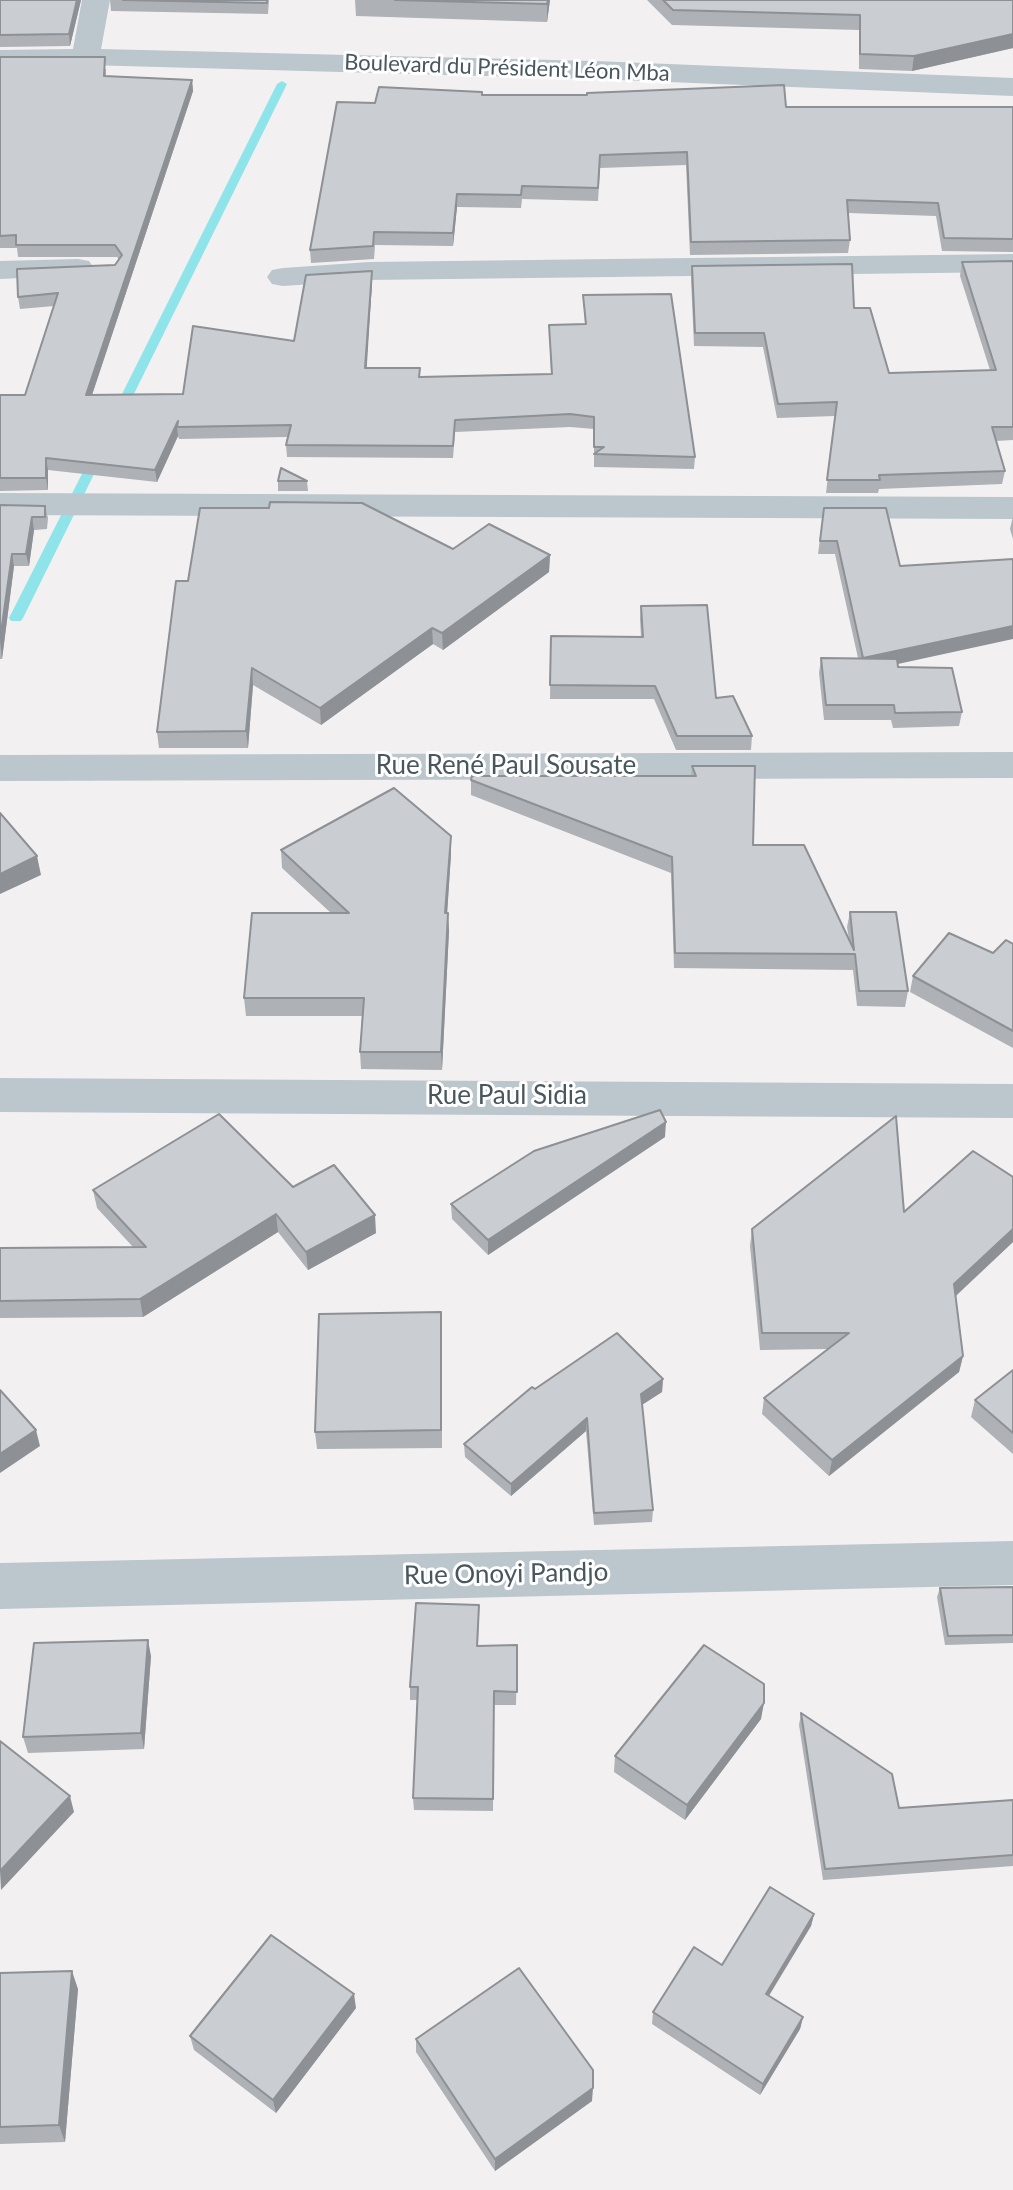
<!DOCTYPE html>
<meta charset="utf-8">
<style>
body{margin:0}
canvas{display:block;background:#f3f0f1}
</style>
<canvas width="1013" height="2190"></canvas>
<script>
const c = document.querySelector('canvas').getContext('2d');
c.lineJoin = 'round';
function fillPath(path, color) {
  c.fillStyle = color;
  c.fill(path, 'evenodd');
}
function stroke(path, color, width, dash) {
  c.strokeStyle = color;
  c.lineWidth = width;
  c.lineCap = dash ? 'butt' : 'round';
  c.setLineDash(dash || []);
  c.stroke(path);
}
function write(font, color, halo, rows, align = 'center') {
  c.font = font + ' Lato,sans-serif';
  c.lineWidth = 6;
  c.setLineDash([]);
  c.textBaseline = 'middle';
  c.strokeStyle = halo;
  c.fillStyle = color;
  for (const [text, x, y, turn = 0] of rows) {
    c.save();
    c.translate(x, y);
    c.rotate((+turn || 0) * Math.PI / 180);
    c.textAlign = isNaN(turn) ? turn : align;
    if (halo) c.strokeText(text, 0, 0);
    c.fillText(text, 0, 0);
    c.restore();
  }
}
const stream = new Path2D(`
 M282 81 287 84 125 412 119 416 115 415 113 412 277 84Z
 M96 454 102 458 23 618 21 621H11L9 618 90 458Z`);
const minor = new Path2D(`
 M82 0H110L101 49 595 61 1013 78V96L595 79 86 65 0 66V50L73 49Z
 M1013 254V272L369 280 283 286 272 284 267 277 272 270 283 268 369 262Z
 M78 259 89 261 94 268 89 275 0 279V261Z
 M0 493 1013 497V519L0 515Z
 M1013 752V778L0 781V755Z
 M0 1078 1013 1084V1118L0 1112Z
 M1013 1541V1585L0 1609V1563Z`);
const wall = new Path2D(`
 M0 0H81L70 46 0 47Z
 M110 0H269L268 14 111 11Z
 M355 0H550L547 22 356 16Z
 M647 0H1013V48L912 71 859 69V30L672 25Z
 M0 57 106 69V76L192 80 193 91 92 395 183 394 294 341 372 283 366 368H420V377L551 374 549 325 585 324 583 295 695 457 694 469 594 467V429L570 427 455 432 453 458 287 457 286 445 287 437 179 439 178 436 157 482 48 470V490L0 491V395H25L54 306 20 309 18 297 115 265 119 260 117 257H18L17 248H0Z
 M482 95 786 107H1013V252L942 251 936 216 848 213 850 240 848 253 690 255 686 165 600 168 598 201 522 199 521 208 457 207 453 246 375 245 374 259 311 263 310 250 375 103Z
 M1013 261V440L996 441 1005 471 1002 484 879 489 878 493H826L835 416 777 418 763 347 694 346 691 279 692 266 854 308 889 373 990 370 960 276 962 262Z
 M278 481H307L308 491H278Z
 M0 505 45 506 48 518 47 529 34 530 29 566H14L2 659H0Z
 M824 508 900 566 898 667 962 712 959 726 893 728 891 720H824L819 673 821 658H858L835 554H818Z
 M1013 516V539L1010 529Z
 M453 549 550 555 549 572 443 650 433 644 321 725 253 685 248 748H159L157 732 188 581Z
 M641 606 716 698 752 736 751 750H676L654 699H550L551 636 641 637 640 619Z
 M692 766 753 845 849 939 847 927 850 912 908 991 905 1007 857 1006 853 970 674 968 671 873 471 795V780L691 776Z
 M451 836V854L447 913 449 931 442 1070 361 1069 360 1052 362 1016H246L244 998 331 913 282 868 281 850Z
 M1013 944V1048L910 992 913 976 993 953Z
 M665 1137 488 1255 452 1219 451 1204Z
 M1013 1177V1242L956 1296 963 1356 959 1372 829 1476 762 1414 764 1398 828 1349 760 1350 750 1246 752 1229 904 1212Z
 M293 1187 376 1233 308 1270 278 1232 143 1317 0 1318V1248L133 1247 97 1208 93 1190Z
 M442 1329V1448L317 1449 315 1432Z
 M1013 1370V1454L971 1417 975 1400Z
 M663 1379 662 1392 642 1405 653 1510 652 1522 594 1525 586 1431 511 1496 465 1457 464 1444 535 1389Z
 M1013 1587V1643L945 1645 937 1597 940 1588Z
 M479 1605 478 1646 517 1645 516 1705H494L493 1811 414 1810 413 1798 417 1700H410V1687Z
 M151 1656 144 1749 28 1753 23 1737Z
 M801 1713 899 1808 1013 1800V1866L823 1880 799 1725Z
 M761 1719 685 1820 614 1772 615 1756Z
 M814 1914 811 1926 769 1996 803 2017 800 2029 760 2095 652 2024 653 2012 722 1965Z
 M0 1973 78 1989 65 2142 0 2144Z
 M356 2008 276 2113 194 2050 190 2036Z
 M416 2039 592 2101 495 2171 416 2052Z`);
const shadedWall = new Path2D(`
 M77 0H81L70 46 69 34Z
 M548 0H550L547 22V4Z
 M1013 34V48L912 71 914 56Z
 M192 80 193 91 88 407 86 395Z
 M457 194V207L453 246V233Z
 M372 271V283L366 380 365 368Z
 M178 421 177 427 178 436 157 482 155 470Z
 M46 458 48 470V490L46 478Z
 M32 517 34 530 29 566 26 554Z
 M12 554 14 566 2 659 0 640Z
 M550 555 549 572 443 650 442 633Z
 M1013 626V639L861 672 863 658Z
 M432 628 433 644 321 725 320 708Z
 M252 668 253 685 248 748 246 731Z
 M451 836V854L446 931 445 913Z
 M37 856 41 875 0 894V874Z
 M448 913 449 931 442 1070 441 1052Z
 M666 1122 665 1137 488 1255V1240Z
 M276 1214 278 1232 143 1317 140 1299Z
 M375 1215 376 1233 308 1270 306 1252Z
 M1013 1229V1242L951 1300 954 1284Z
 M963 1356 959 1372 829 1476 832 1460Z
 M663 1379 662 1392 640 1406 641 1394Z
 M587 1418 586 1431 511 1496V1484Z
 M36 1430 40 1446 0 1473V1454Z
 M148 1640 151 1656 144 1749 141 1733Z
 M764 1703 761 1719 685 1820 687 1805Z
 M70 1796 74 1812 1 1890 0 1871Z
 M814 1914 811 1926 763 2005 766 1994Z
 M72 1971 78 1989 65 2142 59 2125Z
 M354 1994 356 2008 276 2113 273 2100Z
 M803 2017 800 2029 760 2095 763 2084Z
 M593 2088 592 2101 495 2171V2159Z`);
const building = new Path2D(`
 M0 0H77L69 34 0 35Z
 M123 0H267V3Z
 M395 0H548L547 4Z
 M663 0H1013V34L914 56 860 54V15L673 10Z
 M0 57H105L104 76 192 80 86 395 183 394 193 326 294 341 306 275 372 271 365 368H420L419 377 552 374 549 325 586 324 583 295 671 294 695 457 594 454 604 447H594V417L570 414 455 420 453 446 286 445 291 425 177 427 178 421 155 470 46 458V478H0V395H25L58 293 18 297 17 269 115 265 122 255 115 245H16V235L0 236Z
 M784 85 786 107H1013V239L944 238 938 203 847 200 850 240 691 242 687 152 600 155 598 188 522 186 521 195 457 194 453 233 374 232 373 246 310 250 337 102 375 103 379 87 482 92V95H587V93Z
 M1013 261V427H992L1005 471 879 475 880 480H827L837 402 778 404 764 333H695L692 266 852 264 854 308H870L889 373 996 370 962 262Z
 M281 468 307 481H278Z
 M270 502 362 503 453 549 489 524 550 555 442 633 432 628 320 708 252 668 246 731 157 732 176 581H188L200 508H269Z
 M0 505 45 506V517H32L26 554H12L0 640Z
 M824 508H886L900 566 1013 559V626L863 658 837 541H820Z
 M707 605 716 698 733 696 752 736H677L655 686 550 685 551 636 643 637 641 606Z
 M821 658 897 659 898 667 952 668 962 712 895 713 894 705H826Z
 M692 766H755L753 845H804L854 950 850 912H896L908 991H859L855 954 675 953 672 857 471 780 472 776H696Z
 M394 788 451 836 445 913H448L441 1052H360L364 998H244L252 913H349L281 850Z
 M0 813 37 856 0 874Z
 M949 933 993 953 1006 940 1013 944V1031L913 976Z
 M660 1110 666 1122 488 1240 451 1204 534 1151Z
 M219 1114 293 1187 334 1165 375 1215 306 1252 276 1214 140 1299 0 1301V1248L146 1247 93 1190Z
 M896 1116 904 1212 973 1151 1013 1177V1229L954 1284 963 1356 832 1460 764 1398 849 1333H762L752 1229Z
 M441 1312V1430L315 1432 319 1314Z
 M617 1333 663 1379 641 1394 653 1510 594 1513 587 1418 511 1484 464 1444 532 1387 535 1389Z
 M1013 1370V1433L975 1400Z
 M0 1390 36 1430 0 1454Z
 M1013 1587V1635L948 1636 940 1588Z
 M416 1603 479 1605 477 1646 517 1645V1692L494 1691 493 1799 413 1798 418 1687H410Z
 M148 1640 141 1733 23 1737 34 1643Z
 M704 1645 764 1684V1703L687 1805 615 1756Z
 M801 1713 892 1774 899 1808 1013 1800V1855L825 1869Z
 M0 1741 70 1796 0 1871Z
 M770 1887 814 1914 766 1994 803 2017 763 2084 653 2012 694 1947 722 1965Z
 M271 1935 354 1994 273 2100 190 2036Z
 M519 1968 593 2070V2088L495 2159 416 2039Z
 M72 1971 59 2125 0 2127V1973Z`);
const farStreetnames = [
 ["Boulevard du Président Léon Mba",507,68,2]
];
const streetNames = [
 ["Rue René Paul Sousate",506,766],
 ["Rue Paul Sidia",507,1096],
 ["Rue Onoyi Pandjo",506,1574,-1]
];
fillPath(stream, '#8fe4ea');
fillPath(minor, '#bcc7cd');
fillPath(wall, '#aeb1b5');
fillPath(shadedWall, '#8d9094');
fillPath(building, '#caced3');
stroke(building, '#8d9094', 2);
write('22px', '#48565d', '#fff', farStreetnames);
write('26px', '#48565d', '#fff', streetNames);
</script>
